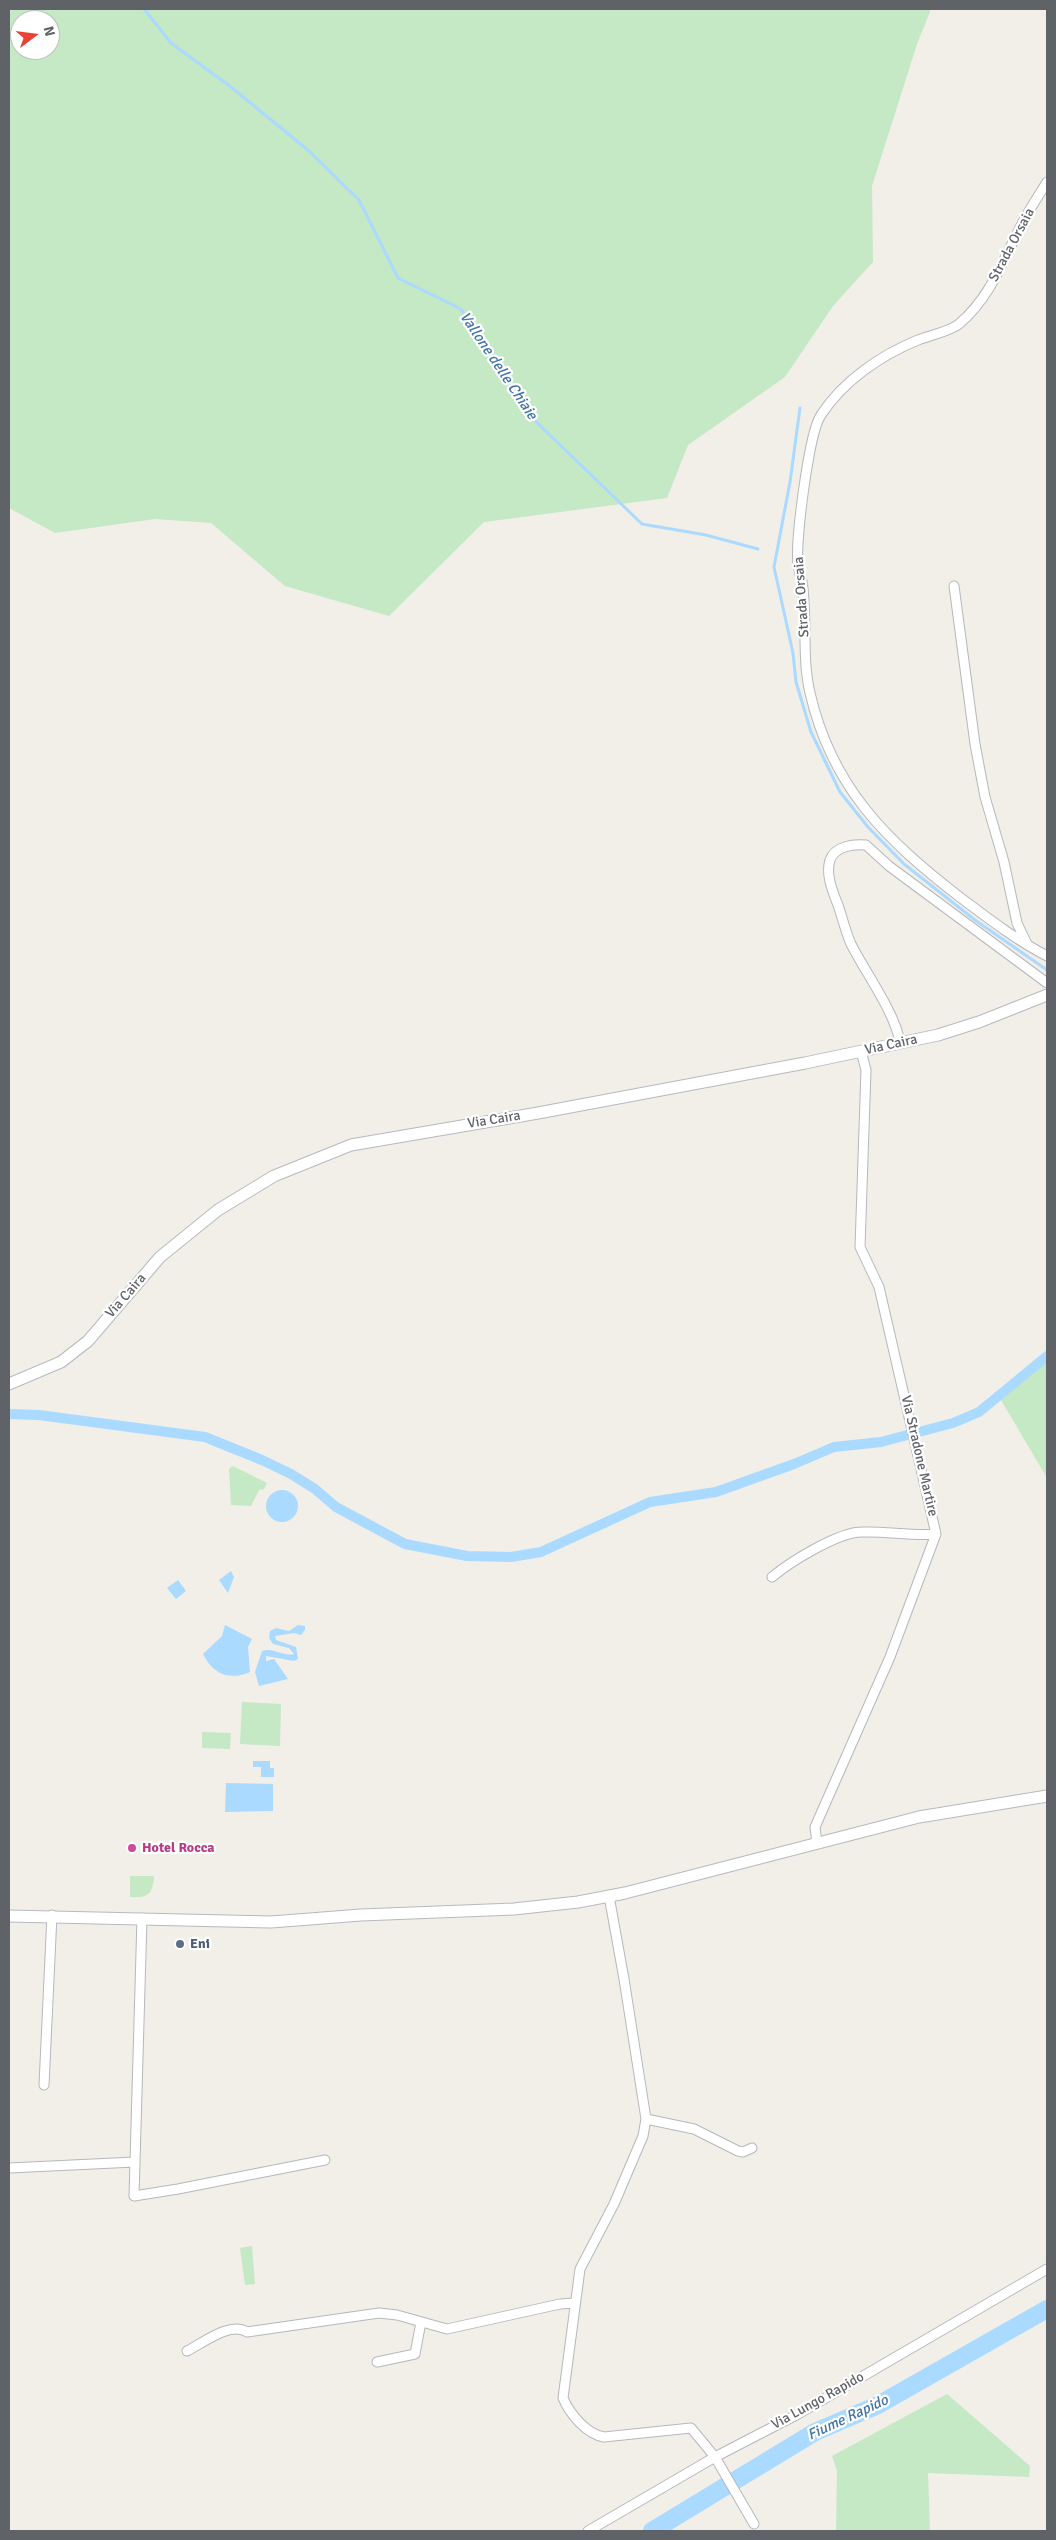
<!DOCTYPE html>
<style>
body{margin:0}
#map{position:relative;width:1056px;height:2540px;overflow:hidden;background:#f1efe8;font-family:Signika,sans-serif}
canvas{display:block}
.frame{position:absolute;inset:0;border:10px solid #5f6368;pointer-events:none}
.north{position:absolute;left:10px;top:10px;width:50px;height:50px;box-sizing:border-box;background:#fff;border:1px solid #bfc1c3;border-radius:50%;rotate:75deg;font-size:14px;font-weight:700;line-height:20px;text-align:center;color:#5f6368}
.north::after{content:'';display:block;margin:auto;width:18px;height:22px;background:#ea4335;clip-path:polygon(50% 0,100% 100%,50% 72%,0 100%)}
</style>
<div id="map">
<canvas width="1056" height="2540"></canvas>
<div class="frame"></div>
<div class="north">N</div>
</div>
<script>
const c = document.querySelector('canvas').getContext('2d');
c.lineJoin = 'round';
function fillPath(path, color) {
  c.fillStyle = color;
  c.fill(path, 'evenodd');
}
function stroke(path, color, width, dash) {
  c.strokeStyle = color;
  c.lineWidth = width;
  c.lineCap = dash ? 'butt' : 'round';
  c.setLineDash(dash || []);
  c.stroke(path);
}
function write(font, color, halo, rows, align = 'center') {
  c.font = font + ' Signika,sans-serif';
  c.lineWidth = 4.5;
  c.setLineDash([]);
  c.textBaseline = 'middle';
  c.strokeStyle = halo;
  c.fillStyle = color;
  for (const [text, x, y, turn = 0] of rows) {
    c.save();
    c.translate(x, y);
    c.rotate((+turn || 0) * Math.PI / 180);
    c.textAlign = isNaN(turn) ? turn : align;
    if (halo) c.strokeText(text, 0, 0);
    c.fillText(text, 0, 0);
    c.restore();
  }
}
const green = new Path2D(`
 M9 9H930V12L917 44 872 186 873 262 833 306 785 377 688 445 667 498 484 522 389 616 285 586 211 523 155 519 55 533 9 508ZM20 20H50V50H20Z
 M1047 1354V1478L1001 1400Z
 M233 1466 267 1483 264 1489 259 1490 251 1506 231 1505 229 1469Z
 M242 1702 281 1704 280 1746 240 1744Z
 M202 1732 231 1733 230 1749 202 1748Z
 M130 1876H154C153 1895 147 1898 130 1897Z
 M252 2246 255 2284 245 2285 240 2248Z
 M947 2394 1030 2466 1029 2477 928 2473 930 2531H836L837 2471 832 2456Z`);
const water = new Path2D(`
 M266 1506a16 16 0 1 1 32 0a16 16 0 1 1-32 0Z
 M231 1571 234 1577 228 1593 219 1580Z
 M178 1580 186 1591 176 1599 167 1588Z
 M225 1625 252 1639 248 1647 250 1672C229 1681 213 1674 203 1654L222 1636Z
 M298 1625 305 1626V1630L301 1635 294 1633 275 1636 276 1640 296 1647 298 1659 294 1661 266 1656V1661L274 1659 288 1679 259 1686 255 1672 262 1651C273 1647 283 1657 294 1654L289 1648 273 1644 269 1638 270 1631 276 1628 289 1631Z
 M253 1761H270V1768H274V1777H261V1767H253Z
 M226 1783 273 1784V1811L225 1812Z`);
const stream = new Path2D(`
 M144 9 171 43 231 87 309 151 359 200 398 278 461 309 528 414 642 524 706 535 758 549
 M800 408 790 482 774 567 793 653 796 682 811 732 840 792 868 827 904 864 975 920 1047 970`);
const canal = new Path2D(`
 M9 1414 39 1415 205 1437 262 1460 291 1474 315 1489 336 1507 405 1544 467 1556 511 1557 541 1552 650 1502 716 1492 794 1464 834 1447 881 1442 953 1423 979 1412 1047 1356`);
const river = new Path2D(`
 M652 2531 815 2432 878 2405 1047 2309`);
const street = new Path2D(`
 M1047 182C1039 195 1031 207 1024 220 1004 257 992 296 959 324 949 332 930 335 918 340 881 355 843 381 821 415 809 432 795 542 798 565 799 573 803 581 803 589 807 623 802 659 810 693 832 788 886 840 961 898 989 919 1016 940 1047 956
 M954 586 975 744 985 797 1004 862 1017 923 1027 944
 M900 1043C896 1014 865 972 851 944 846 933 843 920 839 908 834 894 825 876 830 860 835 846 853 844 866 845L889 866 1047 983
 M772 1577C790 1562 838 1532 862 1532 886 1531 911 1536 936 1534
 M817 1843 815 1827 890 1657 936 1534 879 1287 860 1247 866 1070 861 1051
 M609 1896 624 1979 646 2119 643 2136 614 2204 580 2269 563 2398C570 2414 586 2434 604 2437L691 2428 715 2457 754 2524
 M142 1918 134 2196 178 2189 325 2160
 M44 2085 52 1915
 M646 2119 694 2129 738 2151 743 2152 752 2148
 M9 2168 135 2162
 M187 2351C203 2343 230 2321 247 2332L379 2313 397 2315 447 2329 560 2304 574 2303
 M377 2362 415 2354 421 2322
 M588 2531 715 2457 798 2414 1047 2269`);
const secondary = new Path2D(`
 M9 1384 61 1362 88 1341 160 1257 218 1210 274 1176 351 1145 538 1113 805 1063 938 1035 979 1022 1047 995
 M9 1916 271 1922 361 1915 514 1909 578 1902 625 1893 919 1817 1047 1796`);
const markers = [
 [132,1848,5,"#d1479c"],
 [180,1944,5,"#5c6f8a"]
];
const streetNames = [
 ["Strada Orsaia",1012,245,-62],
 ["Strada Orsaia",802,597,-94],
 ["Via Caira",891,1045,-12],
 ["Via Caira",494,1120,-9],
 ["Via Caira",126,1296,-49],
 ["Via Stradone Martire",919,1456,77],
 ["Via Lungo Rapido",818,2401,-29]
];
const hotelNames = [
 ["Hotel Rocca",142,1848]
];
const serviceNames = [
 ["Eni",190,1944]
];
const waterNames = [
 ["Vallone delle Chiaie",498,366,56],
 ["Fiume Rapido",848,2418,-25]
];
fillPath(green, '#c5e8c5');
fillPath(water, '#aadaff');
stroke(stream, '#aadaff', 3);
stroke(canal, '#aadaff', 10);
stroke(river, '#aadaff', 18);
stroke(street, '#b5b8bc', 11);
stroke(secondary, '#b6babf', 13);
stroke(street, '#fff', 9);
stroke(secondary, '#fff', 11);
for (const [x, y, r, color] of markers) {
  const dot = new Path2D();
  dot.arc(x, y, r, 0, 2 * Math.PI);
  c.fillStyle = color;
  c.fill(dot);
  stroke(dot, '#fff', 2);
}
write('14px', '#5f6368', '#fff', streetNames);
write('bold 14px', '#b23c85', '#fff', hotelNames, 'left');
write('bold 14px', '#4e5e75', '#fff', serviceNames, 'left');
write('italic 15px', '#4174aa', '#fff', waterNames);
</script>
